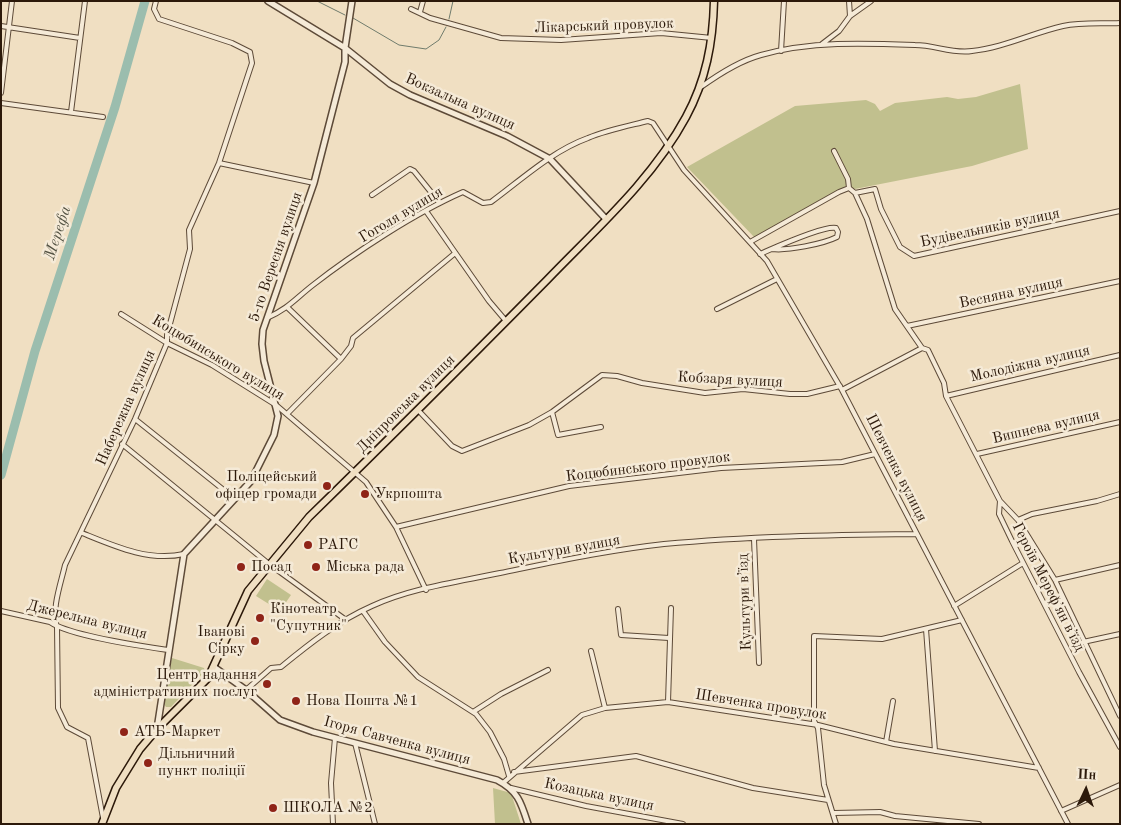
<!DOCTYPE html>
<meta charset="utf-8">
<style>
body{margin:0}
#map{position:relative;width:1121px;height:825px;overflow:hidden;background:#f0dfc2;font-family:"Old Standard TT",serif}
canvas{display:block}
.frame{position:absolute;inset:0;border:2px solid #2c190a;pointer-events:none}
.north{position:absolute;left:1061px;top:765px;width:50px;height:50px;-webkit-text-stroke:4px #f5ead7;paint-order:stroke;rotate:3deg;font-size:14px;font-weight:700;line-height:20px;text-align:center;color:#2c190a}
.north::after{content:'';display:block;margin:auto;width:18px;height:22px;background:#2c190a;clip-path:polygon(50% 0,100% 100%,50% 72%,0 100%)}
</style>
<div id="map">
<canvas width="1121" height="825"></canvas>
<div class="frame"></div>
<div class="north">Пн</div>
</div>
<script>
const c = document.querySelector('canvas').getContext('2d');
c.lineJoin = 'round';
function fillPath(path, color) {
  c.fillStyle = color;
  c.fill(path, 'evenodd');
}
function stroke(path, color, width, dash) {
  c.strokeStyle = color;
  c.lineWidth = width;
  c.lineCap = dash ? 'butt' : 'round';
  c.setLineDash(dash || []);
  c.stroke(path);
}
function write(font, color, halo, rows, align = 'center') {
  c.font = font + ' "Old Standard TT",serif';
  c.lineWidth = 5;
  c.setLineDash([]);
  c.textBaseline = 'middle';
  c.strokeStyle = halo;
  c.fillStyle = color;
  for (const [text, x, y, turn = 0] of rows) {
    c.save();
    c.translate(x, y);
    c.rotate((+turn || 0) * Math.PI / 180);
    c.textAlign = isNaN(turn) ? turn : align;
    if (halo) c.strokeText(text, 0, 0);
    c.fillText(text, 0, 0);
    c.restore();
  }
}
const green = new Path2D(`
 M1020 84 1028 149 972 166 855 189 848 185 755 238 687 167 795 106 866 100 875 104 880 111 895 103 947 97 958 99 976 97Z
 M267 579 291 595 280 611 256 596Z
 M172 658 204 668 205 671 171 707H166L163 703Z
 M493 788 511 793 521 824H495Z`);
const stream = new Path2D(`
 M317 1 345 15
 M353 18 399 45 426 49 439 40 446 27
 M449 19 453 1`);
const river = new Path2D(`
 M1 475 35 351 115 107 145 1`);
const minor = new Path2D(`
 M849 1 850 16
 M411 9 430 18 501 38 561 40 661 33 712 38
 M420 12 423 1
 M1 26 80 38
 M822 44 839 31 850 16 871 1
 M781 51 784 1
 M701 87C719 74 739 61 761 55 810 41 864 43 915 45 935 45 952 54 972 51 1003 48 1032 33 1063 26 1081 22 1101 24 1120 23
 M1 93 12 1
 M1 103 103 117
 M71 112 85 1
 M834 151 848 179 849 188
 M219 163 314 183
 M855 193 867 219 895 309 922 348 928 350 944 383 946 396 1000 501 999 514 1012 541 1079 672 1120 747
 M855 193 875 189 881 209 900 247 914 256 1120 211
 M372 195 410 169 414 171 439 202
 M426 211 489 301 506 321
 M750 242 839 192 849 188 855 193
 M760 254C774 248 824 225 836 228L838 232 837 237C823 244 787 251 772 249
 M288 308 341 359 288 413
 M717 309 777 279
 M121 314 167 343 212 365 276 405 366 482 396 527 426 590
 M267 318C289 308 295 299 313 285 354 253 415 213 463 192L483 203 491 202C521 180 552 151 588 138 607 130 628 126 648 121L653 123 684 170 767 261 842 390 1068 824
 M907 326 1120 281
 M341 359 351 346 353 338 454 254
 M842 390 922 348
 M946 396 1120 355
 M418 410 452 446 462 451 529 425 552 412 602 375 617 376 642 383 705 393 743 389 790 394H807L840 386
 M552 412 558 435 601 427
 M135 419 235 499
 M122 444 269 564 346 620
 M977 454 1120 422
 M1000 501 1018 520 1055 580 1120 716
 M1018 520 1032 514 1097 501 1120 494
 M396 527 569 486 721 468 842 462 875 454
 M82 533C114 546 149 562 184 554
 M754 539 759 663
 M1055 580 1120 565
 M954 606 1023 563
 M618 609 621 635 669 638
 M1 611 50 622C70 636 141 646 168 650
 M363 611 385 642 418 677 476 714 490 732 504 759 509 776
 M926 629 935 751
 M1083 642 1120 634
 M591 651 605 708
 M246 690 271 668 281 667C309 644 338 621 372 606 411 588 457 582 500 573 554 562 609 550 664 544 747 536 833 535 917 534
 M668 702 671 608
 M473 712 501 694 548 670
 M886 742 893 701
 M355 743 375 824
 M514 772 636 756 753 788 828 800
 M503 783 582 715 605 708 668 702 818 725 894 744 1039 768
 M511 788 586 806 683 824
 M1061 811 1120 785
 M834 813 880 812 895 816 979 824
 M103 818 88 738 67 727 58 708 57 627C51 610 61 583 65 565L135 419 167 343V335L190 249 189 230 219 163 252 63 250 52 232 43 159 19 154 9 156 1
 M333 824 331 783 335 738
 M836 824 824 785 818 728 814 721V636L882 639 962 620`);
const tertiary = new Path2D(`
 M268 1 345 48 390 84 410 95 507 136 550 159 606 219
 M214 667 246 690 280 720 313 732 497 780C518 791 521 802 528 824
 M157 729 184 554 251 481 274 435 278 416 264 361 262 344 263 330 314 183 345 62V48L352 1`);
const trunk = new Path2D(`
 M102 824 116 788 140 749 157 729 208 678 248 591 309 517C389 439 468 360 547 280 596 229 652 180 686 117 706 80 713 43 714 1`);
const markers = [
 [327,486,5,"#8f2418"],
 [365,494,5,"#8f2418"],
 [308,545,5,"#8f2418"],
 [241,567,5,"#8f2418"],
 [316,567,5,"#8f2418"],
 [260,618,5,"#8f2418"],
 [255,641,5,"#8f2418"],
 [267,684,5,"#8f2418"],
 [296,701,5,"#8f2418"],
 [124,732,5,"#8f2418"],
 [148,763,5,"#8f2418"],
 [273,808,5,"#8f2418"]
];
const streetNames = [
 ["Лікарський провулок",604,26,-2],
 ["Вокзальна вулиця",460,102,24],
 ["Гоголя вулиця",401,215,-31],
 ["Будівельників вулиця",990,228,-12],
 ["5-го Вересня вулиця",276,257,-71],
 ["Весняна вулиця",1011,293,-12],
 ["Коцюбинського вулиця",218,358,31],
 ["Молодіжна вулиця",1030,364,-13],
 ["Кобзаря вулиця",730,380,3],
 ["Дніпровська вулиця",406,404,-45],
 ["Набережна вулиця",126,408,-66],
 ["Вишнева вулиця",1046,427,-13],
 ["Коцюбинського провулок",648,467,-7],
 ["Шевченка вулиця",896,468,63],
 ["Культури вулиця",564,550,-10],
 ["Героїв Мерефʼян вʼїзд",1048,587,63],
 ["Культури в’їзд",745,602,-92],
 ["Джерельна вулиця",87,620,14],
 ["Шевченка провулок",761,705,9],
 ["Ігоря Савченка вулиця",397,741,15],
 ["Козацька вулиця",599,795,12]
];
const poiNames = [
 ["Поліцейський",317,477,"right"],
 ["офіцер громади",317,494,"right"],
 ["Укрпошта",375,494],
 ["РАГС",318,545],
 ["Посад",251,567],
 ["Міська рада",326,567],
 ["Кінотеатр",270,609],
 ["\"Супутник\"",270,626],
 ["Іванові",245,632,"right"],
 ["Сірку",245,649,"right"],
 ["Центр надання",257,675,"right"],
 ["адміністративних послуг",257,692,"right"],
 ["Нова Пошта №1",306,701],
 ["АТБ-Маркет",134,732],
 ["Дільничний",158,754],
 ["пункт поліції",158,771],
 ["ШКОЛА №2",283,808]
];
const waterNames = [
 ["Мерефа",58,233,-72]
];
fillPath(green, '#c1c08e');
stroke(stream, '#6f7b6c', 1);
stroke(river, '#9bbdae', 9);
stroke(minor, '#5d4a38', 6);
stroke(tertiary, '#5d4a38', 8);
stroke(trunk, '#2c190a', 9);
stroke(minor, '#f5ead7', 4);
stroke(tertiary, '#f5ead7', 5);
stroke(trunk, '#f0dfc2', 6);
for (const [x, y, r, color] of markers) {
  const dot = new Path2D();
  dot.arc(x, y, r, 0, 2 * Math.PI);
  c.fillStyle = color;
  c.fill(dot);
  stroke(dot, '#f5ead7', 2);
}
write('15px', '#2c190a', '#f5ead7', streetNames);
write('15px', '#2c190a', '#f5ead7', poiNames, 'left');
write('italic 16px', '#535243', '#f5ead7', waterNames);
</script>
